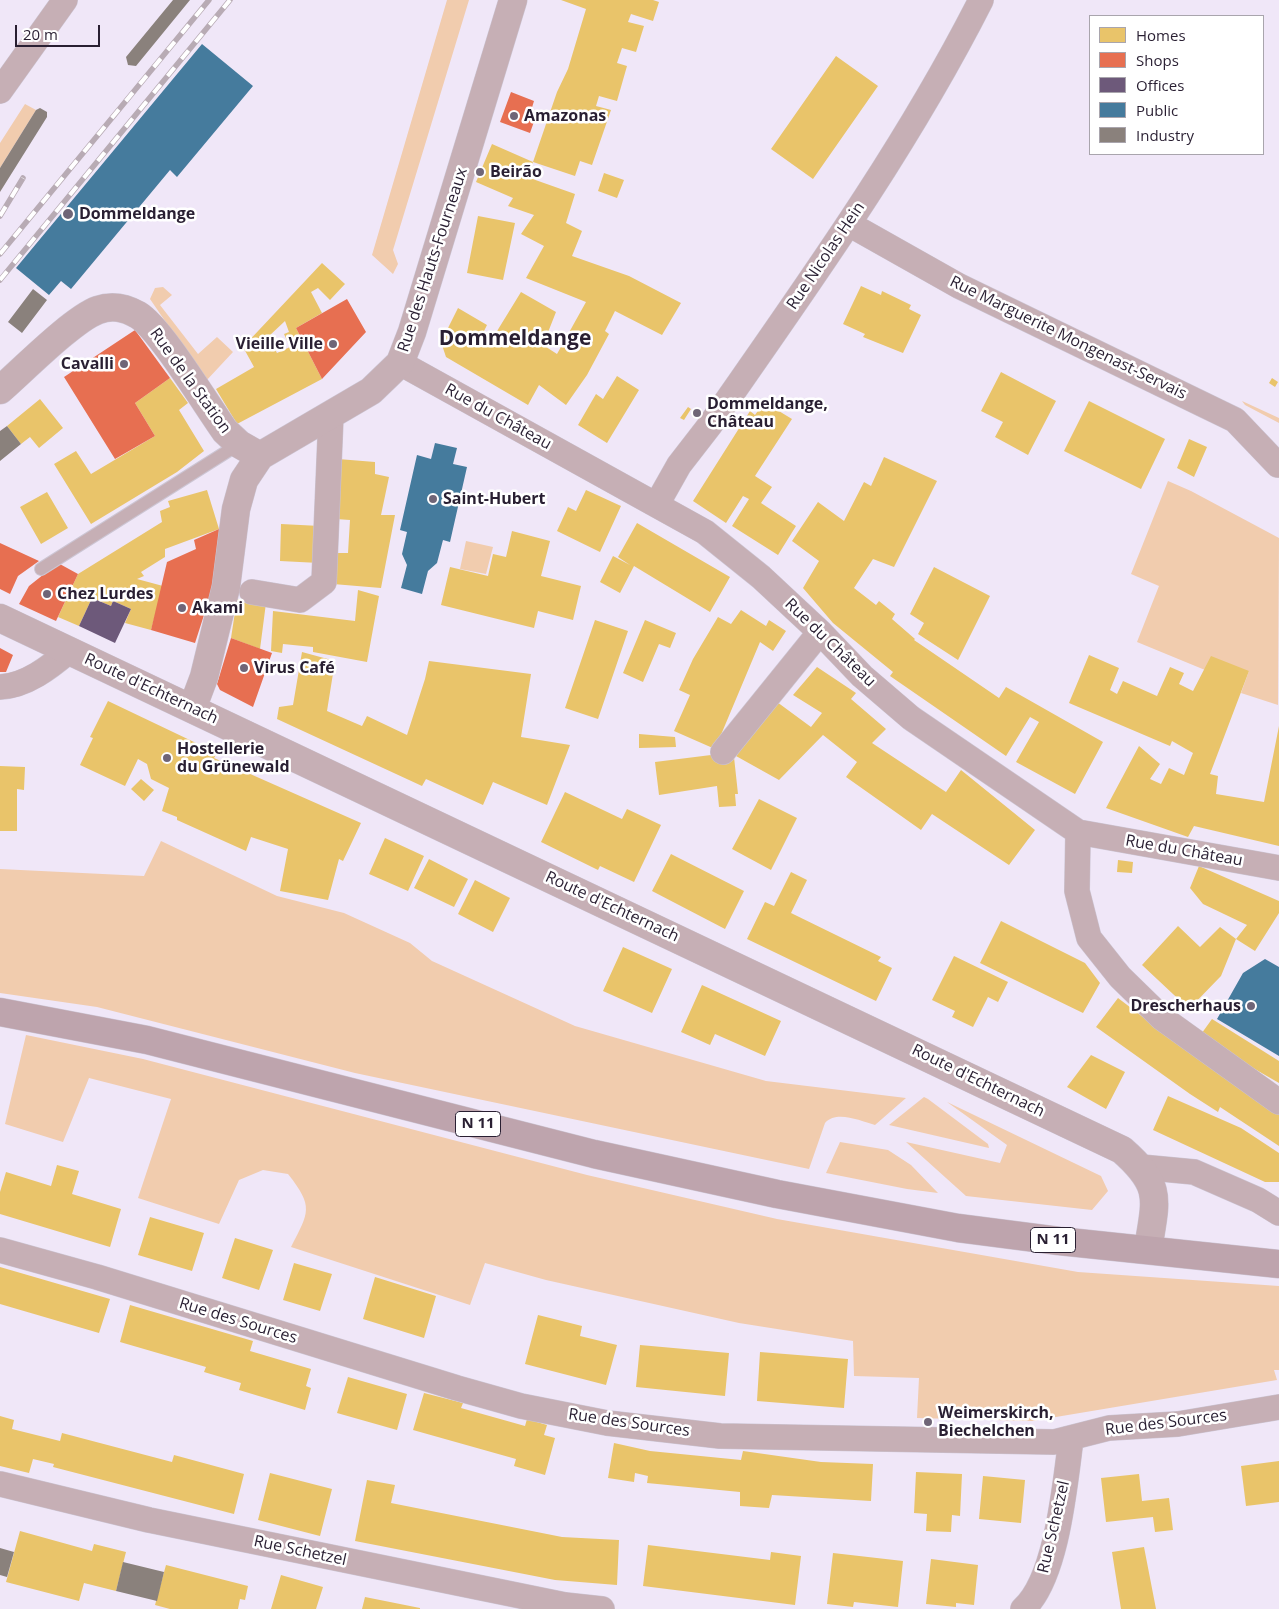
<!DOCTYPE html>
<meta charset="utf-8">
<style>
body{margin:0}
#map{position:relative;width:1279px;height:1609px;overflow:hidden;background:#f0e7f8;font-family:"Open Sans",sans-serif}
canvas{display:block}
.legend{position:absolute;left:1089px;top:15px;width:175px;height:140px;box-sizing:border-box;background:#fff;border:1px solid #a9a5ad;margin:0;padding:6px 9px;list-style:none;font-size:15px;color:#291f32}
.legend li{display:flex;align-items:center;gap:10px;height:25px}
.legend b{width:25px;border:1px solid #a9a5ad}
.scale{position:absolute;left:15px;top:25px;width:85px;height:22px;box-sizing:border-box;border:2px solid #291f32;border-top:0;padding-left:6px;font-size:15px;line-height:18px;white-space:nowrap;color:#291f32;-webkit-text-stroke:4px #fff;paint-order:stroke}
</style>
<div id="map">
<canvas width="1279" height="1609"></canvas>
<ul class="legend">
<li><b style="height:14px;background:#e9c46a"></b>Homes</li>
<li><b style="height:14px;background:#e76f51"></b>Shops</li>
<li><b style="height:14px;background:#6d597a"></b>Offices</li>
<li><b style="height:14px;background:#457b9d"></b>Public</li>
<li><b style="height:14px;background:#8a817c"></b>Industry</li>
</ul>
<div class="scale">20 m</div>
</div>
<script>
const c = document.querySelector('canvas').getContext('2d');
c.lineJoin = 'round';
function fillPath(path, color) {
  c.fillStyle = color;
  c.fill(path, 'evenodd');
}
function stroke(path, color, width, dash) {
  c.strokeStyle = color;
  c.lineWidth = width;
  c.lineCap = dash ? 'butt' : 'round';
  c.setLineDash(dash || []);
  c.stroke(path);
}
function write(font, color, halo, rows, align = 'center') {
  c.font = font + ' "Open Sans",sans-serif';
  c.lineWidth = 5;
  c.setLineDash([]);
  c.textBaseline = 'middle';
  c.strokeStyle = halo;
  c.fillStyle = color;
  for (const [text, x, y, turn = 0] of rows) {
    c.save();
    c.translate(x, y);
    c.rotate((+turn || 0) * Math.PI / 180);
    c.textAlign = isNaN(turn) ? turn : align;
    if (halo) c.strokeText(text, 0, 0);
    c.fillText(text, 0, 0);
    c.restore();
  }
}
const green = new Path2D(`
 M447 0H469L393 250 398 264 393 274 372 255Z
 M25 104 36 110 0 168V143Z
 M163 287 172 295 160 305 198 354 217 337 233 352 206 381 150 299 155 288Z
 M1242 401 1279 418V423L1245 405Z
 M1168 481 1191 491 1279 538 1278 705 1241 693 1249 671 1205 670 1137 642 1159 586 1131 574Z
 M466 541 493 547 486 574 460 569Z
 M161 841 277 896 344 913 410 943 432 961 575 1026 766 1081 906 1098 875 1125C860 1121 837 1110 825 1123L809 1169 355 1073 97 1007 0 993V869L144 876Z
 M26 1035 143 1059 587 1175 777 1219 1078 1272 1279 1286V1370H1274L1277 1380 1032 1421 917 1418 919 1378 854 1376 853 1341 739 1323 546 1280 485 1263 470 1305 291 1247C309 1212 314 1207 288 1174L263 1170 239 1180 219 1224 138 1198 171 1099 89 1078 63 1142 5 1124Z
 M924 1097 928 1099 988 1144 989 1148 889 1125Z
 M947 1102 1101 1176 1108 1191 1092 1210 966 1196 906 1142 1000 1163 1007 1145Z
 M840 1142 888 1150 911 1165 938 1193 907 1189 826 1173Z`);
const homes = new Path2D(`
 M561 0H653L659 2 653 21 631 14 628 22 644 26 636 52 622 48 617 63 627 66 617 101 599 96 596 106 611 110 592 165 580 161 575 176 533 162 527 177 575 194 566 223 582 231 572 256 629 276 681 303 662 335 615 311 605 331 609 334 587 375 566 405 539 385 528 405 446 357 441 342 458 308 487 325 481 337 501 347 504 342 494 336 521 292 556 312 543 345 557 354 586 302 526 278 544 246 521 234 534 215 508 206 513 198 476 182 492 144 533 162 557 92 568 69 586 9Z
 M836 56 878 86 813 179 771 149Z
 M604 173 624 180 617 198 598 191Z
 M478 216 515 223 503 280 467 273Z
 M322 263 345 284 330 300 318 288 311 292 322 313 296 328 322 379 237 424 216 389 254 367 243 347ZM285 321 289 332 284 334 290 347 277 353 268 337Z
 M861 286 881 295 882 291 911 305 909 309 921 315 903 353 863 337 865 334 843 324Z
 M1001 372 1056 401 1028 455 995 437 1003 422 981 411Z
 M617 376 639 390 607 443 578 425 596 394 603 399Z
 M170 378 188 403 179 410 204 451 177 472 91 524 54 464 76 451 91 474 155 436 135 403Z
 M1272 378 1278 382 1275 387 1269 383Z
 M40 399 63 428 39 448 30 437 21 444 7 426Z
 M1089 401 1165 439 1141 489 1064 451Z
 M764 402 792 419 755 476 772 487 761 503 796 526 778 555 732 526 749 499 743 496 726 523 693 501 750 411 755 415Z
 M688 407 691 409 684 420 680 418Z
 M1189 439 1207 447 1194 477 1177 468Z
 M884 457 937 481 894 567 873 559 854 588 876 605 879 601 895 614 892 619 915 639 914 640 999 698 1006 687 1103 742 1075 794 1016 762 1039 722 1030 717 1006 756 890 676 893 672 833 623 803 588 819 561 792 541 818 502 844 521 864 482 871 486Z
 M338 459 375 462V474L389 477 381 515H395L381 588 333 584V553H348L350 520 336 519Z
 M207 490 219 529 165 549V557L141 572 144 576 137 579 163 586 151 630 125 623 131 609 113 601 111 606 92 598 79 626 58 617 78 574 162 522 160 511 170 507 168 501Z
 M586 490 621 506 600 552 557 531 568 507 576 511Z
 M47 492 68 528 41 544 20 507Z
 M637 523 730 577 710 612 634 566 620 593 600 582 613 556 630 565 618 557Z
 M281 524 320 526 319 563 280 561Z
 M512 531 550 541 541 576 581 586 573 620 538 611 534 628 441 605 450 567 488 576 493 554 506 557Z
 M934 567 990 596 958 660 918 634 924 623 910 614Z
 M358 590 379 596 367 662 313 652V647L283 644 282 653 271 651 273 611 355 621Z
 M237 599 266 603 260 649 231 638Z
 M741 610 766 626 769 620 786 631 773 651 760 642 715 749 674 731 690 695 679 690 693 659 718 617 731 624Z
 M595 620 628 631 598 719 565 708Z
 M645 620 676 633 670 648 659 644 643 682 623 673Z
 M302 652 335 661 327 711 362 726 367 716 407 735 425 679 429 661 531 674 521 737 570 745 547 805 493 782 483 805 426 779 422 786 277 719 279 707 293 705Z
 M1089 655 1119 668 1110 690 1117 694 1123 681 1157 696 1170 667 1184 673 1179 684 1193 691 1211 656 1249 671 1210 774 1218 776 1216 794 1264 802 1279 726V846L1194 826 1188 837 1106 808 1139 746 1160 764 1150 779 1161 784 1169 768 1184 775 1193 753 1172 741 1170 746 1069 703Z
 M817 667 856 693 851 699 886 729 872 743 946 792 961 770 1035 830 1009 865 932 814 921 830 846 777 857 762 823 735 779 780 736 756 777 702 811 727 822 713 793 695Z
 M108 701 217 753 214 758 361 823 343 861 339 859 328 900 280 891 288 849 251 837 246 851 177 820V817L162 811 169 788 151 779 147 764 138 759 125 786 80 765 93 738 90 737Z
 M639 734 675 737 676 747 639 748Z
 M711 755 714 759 734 757 738 794H735L736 806 719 807 717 786 659 795 655 762Z
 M0 766 25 767 24 790 17 789V831H0Z
 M141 779 154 790 144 801 131 789Z
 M565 792 622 819 627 809 661 825 634 882 600 866 598 870 541 842Z
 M759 799 797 818 771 870 732 849Z
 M385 838 424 856 408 891 369 874Z
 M671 854 744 891 725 929 652 891Z
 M429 859 468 879 454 907 414 888Z
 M1118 860 1133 862 1132 873 1117 872Z
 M1199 866 1279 901V913L1255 951 1236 939 1247 925 1203 904 1190 888Z
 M791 872 807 880 791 913 881 957 878 961 892 968 876 1001 747 939 765 902 774 906Z
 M475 880 510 898 493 932 458 914Z
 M1001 921 1085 963 1100 983 1083 1013 980 963Z
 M1178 926 1200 947 1220 927 1236 939 1221 976 1189 1009 1142 965Z
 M623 947 672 969 652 1013 603 991Z
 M954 956 1008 982 998 1002 988 997 973 1027 952 1017 955 1011 932 1000Z
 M702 985 781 1021 765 1056 715 1034 710 1045 681 1032Z
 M1118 998 1160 1030 1159 1031 1279 1112V1146L1220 1107 1218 1112 1190 1094 1096 1027Z
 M1212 1019 1279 1061V1083L1199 1037Z
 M1091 1055 1125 1072 1106 1109 1067 1087Z
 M1168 1096 1241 1128 1279 1153V1182H1265L1153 1130Z
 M57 1165 79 1171 72 1194 121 1209 110 1247 0 1214V1192L6 1172 51 1186Z
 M150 1217 204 1233 192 1271 138 1255Z
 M235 1238 273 1250 259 1290 222 1278Z
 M294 1263 332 1274 320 1311 283 1300Z
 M0 1267 110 1299 99 1333 0 1304Z
 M375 1277 436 1296 424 1338 363 1319Z
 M130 1305 253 1341 250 1351 311 1369 306 1386 311 1388 305 1410 239 1390 241 1383 204 1372 206 1367 120 1342Z
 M538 1315 582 1326 580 1336 617 1345 606 1385 525 1364Z
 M640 1345 729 1353 725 1396 636 1387Z
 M760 1352 848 1359 844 1408 757 1401Z
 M348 1377 407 1394 397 1430 337 1413Z
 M424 1393 463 1403 461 1408 525 1426 527 1419 547 1425 544 1435 555 1438 545 1475 514 1466 516 1459 413 1430Z
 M0 1416 14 1420 12 1429 60 1441 62 1433 172 1462 174 1455 244 1474 234 1514 53 1467 54 1464 33 1459 29 1473 0 1466Z
 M614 1443 650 1451 741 1460 743 1451 821 1462 873 1464 871 1501 772 1495 769 1508 740 1506V1492L647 1483 648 1476 635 1473 634 1482 608 1478Z
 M1279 1461V1502L1246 1506 1241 1466Z
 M916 1472 962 1474 960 1516 952 1515 951 1532 926 1531 927 1514 914 1513Z
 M270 1473 332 1489 320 1536 258 1520Z
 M1139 1474 1142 1501 1169 1498 1173 1530 1155 1532 1153 1517 1106 1522 1101 1478Z
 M983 1476 1025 1480 1021 1523 979 1519Z
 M367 1480 395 1485 391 1503 562 1537 619 1540 617 1585 555 1580 355 1541Z
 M20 1531 92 1551 94 1544 126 1552 116 1591 84 1583 79 1601 6 1582Z
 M648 1545 770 1560 771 1552 801 1556 795 1605 643 1586Z
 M1144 1547 1156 1609H1121L1112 1552Z
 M833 1553 903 1561 898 1607 854 1602 853 1607 827 1604Z
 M931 1559 978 1565 974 1605 956 1603V1607L926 1604Z
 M166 1565 248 1586 245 1600 240 1599 238 1609H170L155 1605Z
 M281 1575 323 1587 316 1609H271Z
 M365 1597 420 1608V1609H362Z`);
const shops = new Path2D(`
 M511 92 534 101 530 114 536 116 530 133 500 122Z
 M347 299 366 332 322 379 296 328Z
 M135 330 170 378 135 403 155 436 115 459 64 377Z
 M219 529 224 553 195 643 151 630 167 562 196 549 194 540Z
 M0 543 39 561 18 576 10 594 0 589Z
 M58 563 78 574 56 621 19 604 29 586Z
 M231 638 272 653 253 707 220 690 217 684Z
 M0 648 13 655 6 672H0Z`);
const offices = new Path2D(`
 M92 598 111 606 113 601 131 609 115 643 79 626Z`);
const public = new Path2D(`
 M202 44 253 86 177 177 170 170 71 289 61 281 49 295 16 268Z
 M435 443 457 448 453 464 467 467 450 542 443 540 437 563 428 571 422 594 401 588 407 565 402 554 407 532 400 530 417 455 431 459Z
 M1265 959 1279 967V1056L1217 1019 1243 973Z`);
const industry = new Path2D(`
 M173 0H190L136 66 128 65 126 57Z
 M40 108 47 112V117L0 192V168L36 110Z
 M33 289 47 300 22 333 8 322Z
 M7 426 21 444 0 461V431Z
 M0 1548 14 1552 7 1577 0 1575Z
 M123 1562 164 1572 157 1601 116 1591Z`);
const service = new Path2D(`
 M41 569 239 444`);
const minor = new Path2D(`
 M0 91 65 0
 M849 224 959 286 1235 420 1278 465
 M400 363 705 532 761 577 820 632 862 676 911 718 1078 832 1279 868
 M657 504 679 465 710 425C806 287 905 150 981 0
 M252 592 300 600 324 582 331 415
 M0 687C26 686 50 667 69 651
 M723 752 820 632
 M1078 832 1077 891 1089 938 1120 977 1162 1018 1279 1102
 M1141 1167 1194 1172 1258 1200 1279 1213
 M0 1250 97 1277 457 1388 521 1406 607 1423 720 1436 1054 1442 1109 1428 1178 1424 1279 1407
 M0 1484 149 1520 565 1605 602 1609
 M1023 1609C1057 1579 1065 1484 1071 1439`);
const tertiary = new Path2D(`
 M0 390C22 371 73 319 98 310 112 305 124 307 138 315 160 328 207 406 225 431L239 444 260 456
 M0 618 1122 1150C1163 1186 1156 1199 1148 1249
 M192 709 204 677 226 587 236 509 244 480 260 456 371 391 400 363 412 332 513 0`);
const primary = new Path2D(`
 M0 1012 147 1040 594 1154 777 1194 958 1228 1059 1241 1279 1264`);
const rail = new Path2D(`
 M0 216 23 178
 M0 254 209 0
 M0 280 230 0`);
const markers = [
 [514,116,5,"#6f6577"],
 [480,172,5,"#6f6577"],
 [68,214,6,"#6f6577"],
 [333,344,5,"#6f6577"],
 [124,364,5,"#6f6577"],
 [697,413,5,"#6f6577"],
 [433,499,5,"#6f6577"],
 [47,594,5,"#6f6577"],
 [182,608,5,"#6f6577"],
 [244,668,5,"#6f6577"],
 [167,758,5,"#6f6577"],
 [1251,1006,5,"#6f6577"],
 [928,1422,5,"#6f6577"]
];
const shields = [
 [478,1124,45],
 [1053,1240,45]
];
const shieldNames = [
 ["N 11",478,1124],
 ["N 11",1053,1240]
];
const poiNames = [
 ["Amazonas",524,116],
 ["Beirão",490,172],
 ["Dommeldange",79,214],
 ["Vieille Ville",323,344,"right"],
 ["Cavalli",114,364,"right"],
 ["Dommeldange,",707,404],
 ["Château",707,422],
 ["Saint-Hubert",443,499],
 ["Chez Lurdes",57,594],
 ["Akami",192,608],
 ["Virus Café",254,668],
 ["Hostellerie",177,749],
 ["du Grünewald",177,767],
 ["Drescherhaus",1241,1006,"right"],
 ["Weimerskirch,",938,1413],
 ["Biechelchen",938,1431]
];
const streetNames = [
 ["Rue Nicolas Hein",826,256,-56],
 ["Rue des Hauts-Fourneaux",433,260,-72],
 ["Rue Marguerite Mongenast-Servais",1068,338,26],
 ["Rue de la Station",190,381,54],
 ["Rue du Château",498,417,29],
 ["Rue du Château",830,643,44],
 ["Route d'Echternach",151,689,25],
 ["Rue du Château",1184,851,10],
 ["Route d'Echternach",612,907,25],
 ["Route d'Echternach",978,1081,26],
 ["Rue des Sources",238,1321,17],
 ["Rue des Sources",629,1423,8],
 ["Rue des Sources",1166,1423,-7],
 ["Rue Schetzel",1054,1527,-77],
 ["Rue Schetzel",300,1551,12]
];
const districtNames = [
 ["Dommeldange",515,339]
];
fillPath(green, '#f1ccae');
fillPath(homes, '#e9c46a');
fillPath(shops, '#e76f51');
fillPath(offices, '#6d597a');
fillPath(public, '#457b9d');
fillPath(industry, '#8a817c');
stroke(service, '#ccc5d3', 14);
stroke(minor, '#ccc5d3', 26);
stroke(tertiary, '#ccc5d3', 29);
stroke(primary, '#ccc5d3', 29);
stroke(service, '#c6afb5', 12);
stroke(minor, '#c6afb5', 25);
stroke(tertiary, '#c6afb5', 28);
stroke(primary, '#bea4ad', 28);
stroke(rail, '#b8abb4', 5.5);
stroke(rail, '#fff', 4, [11]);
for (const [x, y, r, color] of markers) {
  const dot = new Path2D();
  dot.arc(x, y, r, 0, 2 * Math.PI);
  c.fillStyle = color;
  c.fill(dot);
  stroke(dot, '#fff', 2);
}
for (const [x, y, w] of shields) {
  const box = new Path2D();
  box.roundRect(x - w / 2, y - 12.5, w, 25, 4);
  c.fillStyle = '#fff';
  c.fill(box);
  stroke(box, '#291f32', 1);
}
write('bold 15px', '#291f32', null, shieldNames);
write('bold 16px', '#291f32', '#fff', poiNames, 'left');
write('16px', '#291f32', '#fff', streetNames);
write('bold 21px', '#291f32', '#fff', districtNames);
</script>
